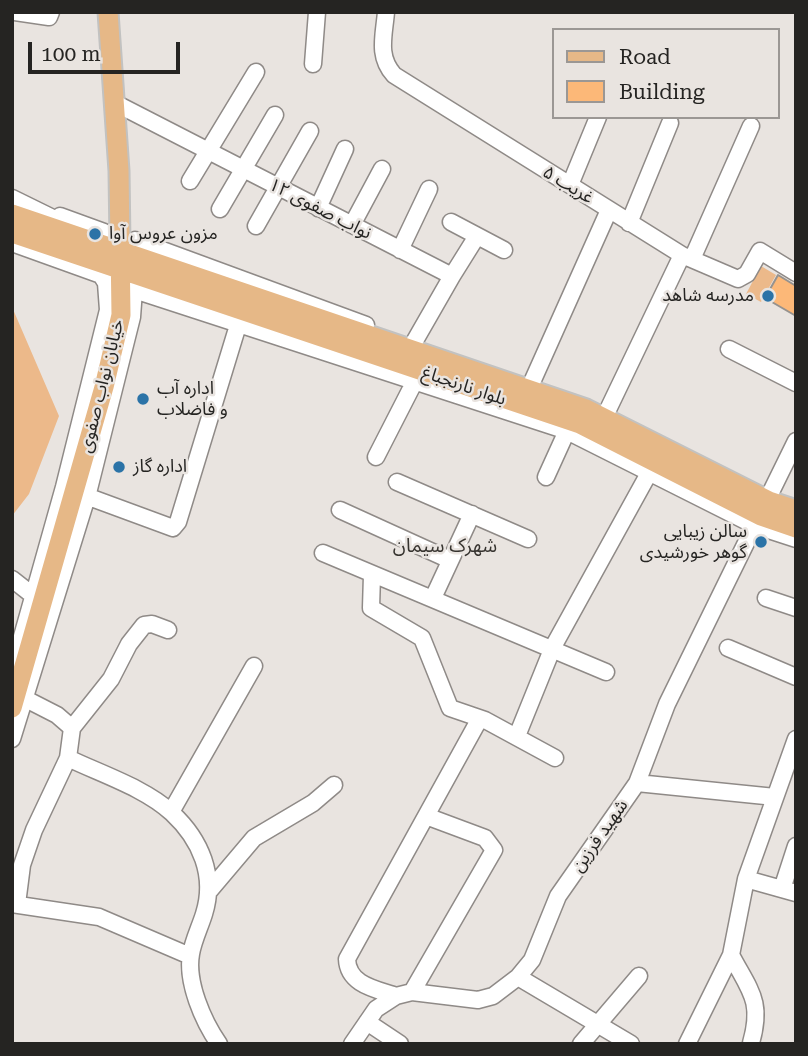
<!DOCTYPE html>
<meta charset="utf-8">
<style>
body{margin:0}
#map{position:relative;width:808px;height:1056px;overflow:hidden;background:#e9e4e0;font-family:"Roboto Serif",serif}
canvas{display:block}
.frame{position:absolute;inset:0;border:14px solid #252422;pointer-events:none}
.legend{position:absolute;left:552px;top:28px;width:228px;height:91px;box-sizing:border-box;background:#e9e4e0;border:2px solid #9b9794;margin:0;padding:9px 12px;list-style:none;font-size:21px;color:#252422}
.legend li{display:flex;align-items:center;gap:14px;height:35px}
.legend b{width:35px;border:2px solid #9b9794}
.scale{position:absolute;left:28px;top:42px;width:152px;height:32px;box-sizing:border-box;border:4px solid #252422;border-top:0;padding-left:9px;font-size:21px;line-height:24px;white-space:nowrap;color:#252422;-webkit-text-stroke:5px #e9e4e0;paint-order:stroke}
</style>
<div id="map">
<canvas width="808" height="1056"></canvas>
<div class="frame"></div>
<ul class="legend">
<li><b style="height:9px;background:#e6b887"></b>Road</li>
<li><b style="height:19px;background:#fcb878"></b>Building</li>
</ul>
<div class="scale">100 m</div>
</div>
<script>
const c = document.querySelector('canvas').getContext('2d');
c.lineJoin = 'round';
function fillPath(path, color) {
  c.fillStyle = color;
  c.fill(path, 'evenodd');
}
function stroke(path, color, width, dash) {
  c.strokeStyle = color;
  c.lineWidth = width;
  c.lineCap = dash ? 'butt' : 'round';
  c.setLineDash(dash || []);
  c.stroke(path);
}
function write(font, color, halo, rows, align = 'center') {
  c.font = font + ' "Roboto Serif","Noto Sans Arabic",serif';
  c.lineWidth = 5;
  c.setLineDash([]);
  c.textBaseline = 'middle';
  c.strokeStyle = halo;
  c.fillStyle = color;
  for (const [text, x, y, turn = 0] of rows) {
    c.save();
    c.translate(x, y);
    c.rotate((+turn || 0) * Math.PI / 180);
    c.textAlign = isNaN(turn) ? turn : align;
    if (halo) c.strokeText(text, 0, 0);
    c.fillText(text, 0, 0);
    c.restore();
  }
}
const green = new Path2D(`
 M761 266 776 275 761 302 746 294Z
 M12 307 59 416 29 494 12 516Z`);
const building = new Path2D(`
 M778 275 796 286V316L765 298Z`);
const minor = new Path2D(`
 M15 12 49 17 51 12
 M386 12C384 36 377 56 394 75L682 255 738 279 747 274 760 251 796 273
 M313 64 317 12
 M113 102 452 276 409 351
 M190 181 256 72
 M570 185 598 117
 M12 198 69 226
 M318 208 345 149
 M220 209 275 115
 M60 216 104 232
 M451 222 504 250
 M629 223 670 123
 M352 225 382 169
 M256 226 310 131
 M135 240 366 325
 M12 243 101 275 106 283 108 310 64 487 12 672
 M400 250 429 189
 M692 259 751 126
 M452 276 477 236
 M729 349 796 383
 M524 400 609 210
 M604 418 682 255
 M376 457 419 373
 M546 477 571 422
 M397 482 528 539
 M78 493 173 528 178 522 242 312
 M340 510 450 560
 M323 553 606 672
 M372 575 371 608 422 638 450 708 485 720 555 758
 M12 579 40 601
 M433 598 472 514
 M766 598 796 608
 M728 648 796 677
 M14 693 57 715 72 728
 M517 736 553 647 654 464
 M12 739 87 497 132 317 134 290 567 431 756 526 796 539
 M68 758C101 774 145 788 172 813 201 840 216 876 204 914 200 927 193 941 191 954 186 982 203 1021 219 1044
 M637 783 775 797
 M171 812 254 666
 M746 879 796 893
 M782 889 796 846
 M210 890 254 838 313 803 334 785
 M12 904 99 917 190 956
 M17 904 22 865 34 830 68 758 72 728 111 679 129 644 144 625 152 624 168 630
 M731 955C750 991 763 1001 751 1043
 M518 977 631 1044
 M412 992 494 850 485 838 426 816
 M396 996C376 989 348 985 347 959L479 720
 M367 1022 400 1044
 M352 1044 376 1009 396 996 412 992 478 1000 493 996 518 977 532 960 558 896 637 783 667 704 796 441
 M581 1044 639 976
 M687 1044 731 955 746 879 796 739`);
const major = new Path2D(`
 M12 214 586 409 769 501 796 510
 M12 233 580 424 761 516 796 528
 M12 708 104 387 121 315 119 171 108 12`);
const markers = [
 [95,234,7,"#2b73a7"],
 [768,296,7,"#2b73a7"],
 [143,399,7,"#2b73a7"],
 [119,467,7,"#2b73a7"],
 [761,542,7,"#2b73a7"]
];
const streetNames = [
 ["غریب ۵",568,185,31],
 ["نواب صفوی ۱۲",320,209,27],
 ["خیابان نواب صفوی",102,386,-76],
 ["بلوار نارنجباغ",464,386,19],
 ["شهید فرزین",600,836,-55]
];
const poiNames = [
 ["مزون عروس آوا",109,234],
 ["مدرسه شاهد",754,296,"right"],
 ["اداره آب",157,389],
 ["و فاضلاب",157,410],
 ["اداره گاز",133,467],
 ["سالن زیبایی",747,532,"right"],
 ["گوهر خورشیدی",747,553,"right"]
];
const neighbourhoodNames = [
 ["شهرک سیمان",445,546]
];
fillPath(green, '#ecb98a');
fillPath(building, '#fcb878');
stroke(building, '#96928e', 2);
stroke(minor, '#8f8a87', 19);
stroke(major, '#c2c2c1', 23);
stroke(minor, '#fff', 16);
stroke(major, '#e6b887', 19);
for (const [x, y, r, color] of markers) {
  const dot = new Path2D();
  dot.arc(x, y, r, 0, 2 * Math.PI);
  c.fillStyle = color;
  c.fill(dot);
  stroke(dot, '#e9e4e0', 2.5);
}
write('18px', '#252422', '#e9e4e0', streetNames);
write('18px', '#252422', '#e9e4e0', poiNames, 'left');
write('19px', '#373430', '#e9e4e0', neighbourhoodNames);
</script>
